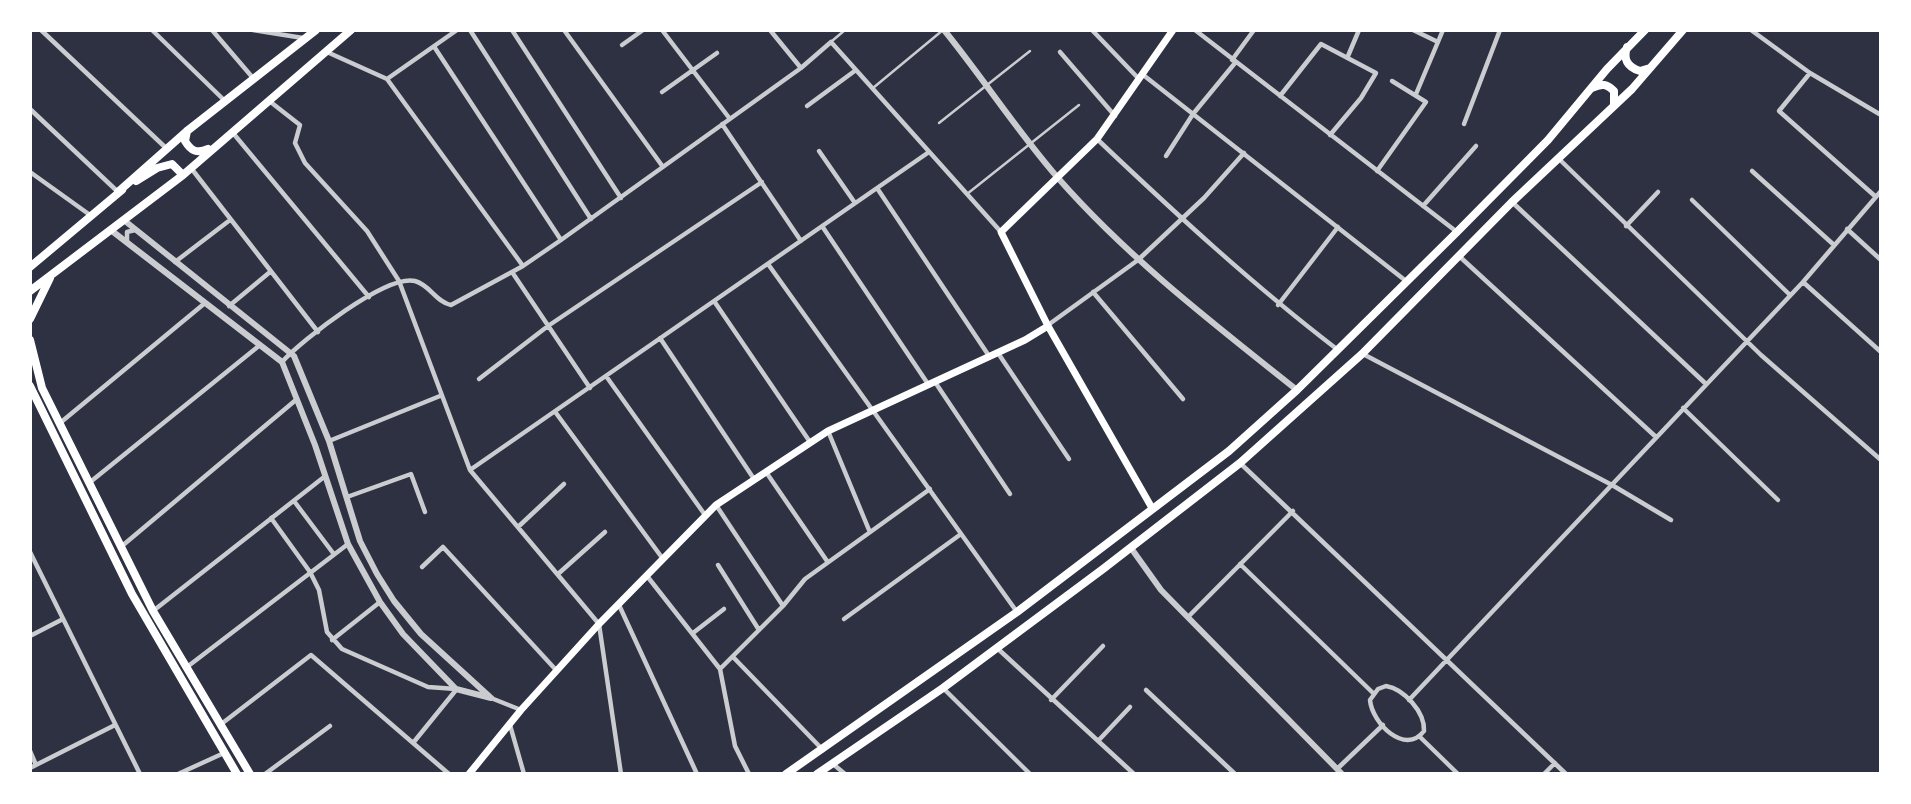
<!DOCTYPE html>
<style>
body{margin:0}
#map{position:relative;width:1911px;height:804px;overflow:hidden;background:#2d3142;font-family:"DejaVu Sans",sans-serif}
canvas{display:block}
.frame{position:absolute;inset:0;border:32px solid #fff;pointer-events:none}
</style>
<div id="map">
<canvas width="1911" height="804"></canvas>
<div class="frame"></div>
</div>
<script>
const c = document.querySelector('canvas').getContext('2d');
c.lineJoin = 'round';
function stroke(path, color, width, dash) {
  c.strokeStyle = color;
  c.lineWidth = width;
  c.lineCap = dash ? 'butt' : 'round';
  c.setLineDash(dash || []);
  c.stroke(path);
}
const service = new Path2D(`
 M832 41 845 30
 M873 88 943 30
 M939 123 1030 51
 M967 194 1079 105`);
const minor = new Path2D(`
 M41 30 166 148
 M152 30 225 101
 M212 30 253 78
 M253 30 303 38
 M470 30 591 219
 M512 30 621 198
 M564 30 663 167
 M662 30 730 119
 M770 30 801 68
 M1092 30 1138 78
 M1195 30 1457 232
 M1413 30 1438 42
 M1751 30 1810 73 1881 115
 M622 45 643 30
 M435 48 561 240
 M327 52 387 79 523 266
 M1060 52 1115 116
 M1348 56 1359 30
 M1232 60 1254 30
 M1810 73 1779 111 1876 197
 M1142 74 1406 281
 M387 79 457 30
 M662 92 717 53
 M1416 94 1443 30
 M1280 96 1321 44 1376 73 1361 98 1330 135
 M268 100 300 125 295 143 305 163 367 231 399 281 470 470 599 624 621 774
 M807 106 856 70
 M30 109 117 191
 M722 124 801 241
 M1464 124 1500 30
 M233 133 369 297
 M1097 139C1175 213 1253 285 1338 350
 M819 151 855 203
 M1166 156 1193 114 1235 63
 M1558 158 1761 355 1881 460
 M191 168 318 332
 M1377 171 1426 102 1392 81
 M1752 171 1834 245
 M30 172 90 215
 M877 188 989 356
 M1692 200 1790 295
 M1512 202 1706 384
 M1423 206 1476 146
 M822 226 928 384
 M1626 226 1658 192
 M1847 229 1881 260
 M127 242V232L135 230
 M1459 256 1656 437
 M175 262 230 220
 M768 264 1017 612
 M512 272 590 388
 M1803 282 1881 352
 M1093 292 1183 399
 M714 301 810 442
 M1278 305 1338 227
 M229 306 270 272
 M1048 325 1138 260 1204 198 1244 153
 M660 338 754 479
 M998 353 1069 459
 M1363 354 1612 485 1671 520
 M282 362C302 340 386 274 415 281 430 285 436 302 451 305L523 266 561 240 801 68 831 42 1001 232
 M606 376 705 515
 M479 379 548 326 762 182
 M935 382 1010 494
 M1683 408 1778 500
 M556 413 663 559
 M60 423 205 303
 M828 431 869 530
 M329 441 440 396
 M1240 463 1566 774
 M470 470 929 152
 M766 472 827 561
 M89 483 260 345
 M347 497 411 474 425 512
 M294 501 333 553
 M716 505 783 606
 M271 518 310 572 319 590 327 632 342 649 428 687 456 689
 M518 527 564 484
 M122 546 297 399
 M30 552 140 774
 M1240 564 1373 693
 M718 565 759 630
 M422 567 443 547 556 670
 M558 574 605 532
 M647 576 720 669 735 746 749 774
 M619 605 697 774
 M153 611 324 477
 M1188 617 1293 511
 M844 619 961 534
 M693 633 724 609
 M30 636 63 619
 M332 640 380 602
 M997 648 1134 774
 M734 658 823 750
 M187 667 348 544
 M720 669 783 606 805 579 930 489
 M1386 686C1404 689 1425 712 1424 731 1405 756 1372 723 1370 700L1378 689Z
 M944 689 1030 774
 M1146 690 1235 774
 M491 698 521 710
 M1051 700 1103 646
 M1409 700 1803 282 1881 191
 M220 725 311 655 449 774
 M510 725 524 774
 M1419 736 1458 774
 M1098 741 1130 707
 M413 743 456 690
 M30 751 36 765
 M833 764 845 774
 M30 768 115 725
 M1337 769 1383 725
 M178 774 224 753
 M265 774 330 726
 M1544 774 1555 763`);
const tertiary = new Path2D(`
 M944 30C983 78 1017 131 1058 178 1128 258 1214 324 1297 390
 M125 221 294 356 329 441 360 541 377 574 394 601 421 634 490 697
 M112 231 282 362 315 445 348 544 380 602 403 634 456 689 491 698
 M1131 548 1161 590 1342 774`);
const secondary = new Path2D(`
 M1152 508 1048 326 1001 232 1097 139 1173 30
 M469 774 521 710 599 624 716 505 828 431 1025 340 1048 326`);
const primary = new Path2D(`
 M1627 47C1623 59 1627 67 1640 71L1650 68
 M1592 88C1602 83 1607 84 1614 91V105
 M187 131 185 141C191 151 197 154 208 149
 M136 181 157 168 172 164 183 175
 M118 192 187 131 316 30
 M30 267 122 190
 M30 291 183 175 351 30
 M30 319 50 278
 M30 340 42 388 153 611 250 774
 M30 386 132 594 237 774
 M786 774 1017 612 1229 451 1297 390 1457 232 1548 140 1607 69 1645 30
 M817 774 943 688 1103 569 1240 463 1362 354 1512 202 1632 89 1683 30`);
stroke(service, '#caccd0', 2.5);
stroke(minor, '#caccd0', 4.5);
stroke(tertiary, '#caccd0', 6);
stroke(secondary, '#fff', 7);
stroke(primary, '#fff', 8);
</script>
